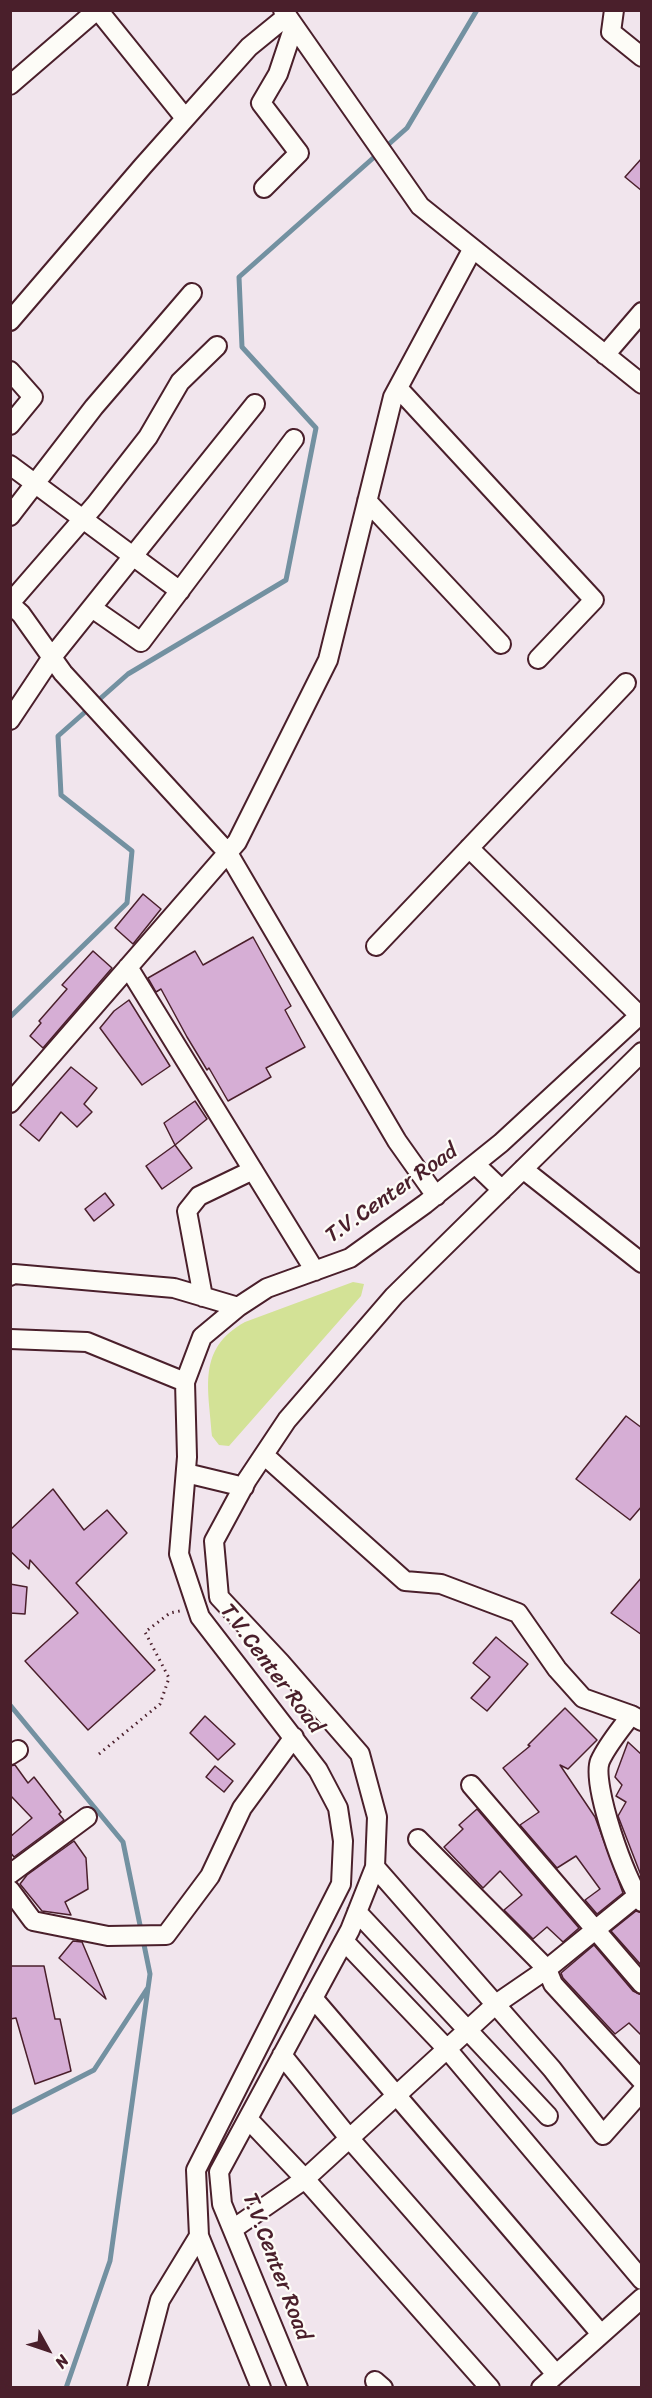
<!DOCTYPE html>
<style>
body{margin:0}
#map{position:relative;width:652px;height:2398px;overflow:hidden;background:#f1e5ed;font-family:Sriracha,sans-serif}
canvas{display:block}
.frame{position:absolute;inset:0;border:12px solid #4a1f2b;pointer-events:none}
.north{position:absolute;left:18px;top:2320px;width:60px;height:60px;-webkit-text-stroke:4px #fdfcf7;paint-order:stroke;rotate:130deg;font-size:16px;font-weight:700;line-height:24px;text-align:center;color:#4a1f2b}
.north::after{content:'';display:block;margin:auto;width:21px;height:27px;background:#4a1f2b;clip-path:polygon(50% 0,100% 100%,50% 72%,0 100%)}
</style>
<div id="map">
<canvas width="652" height="2398"></canvas>
<div class="frame"></div>
<div class="north">N</div>
</div>
<script>
const c = document.querySelector('canvas').getContext('2d');
c.lineJoin = 'round';
function fillPath(path, color) {
  c.fillStyle = color;
  c.fill(path, 'evenodd');
}
function stroke(path, color, width, dash) {
  c.strokeStyle = color;
  c.lineWidth = width;
  c.lineCap = dash ? 'butt' : 'round';
  c.setLineDash(dash || []);
  c.stroke(path);
}
function write(font, color, halo, rows, align = 'center') {
  c.font = font + ' Sriracha,sans-serif';
  c.lineWidth = 4.5;
  c.setLineDash([]);
  c.textBaseline = 'middle';
  c.strokeStyle = halo;
  c.fillStyle = color;
  for (const [text, x, y, turn = 0] of rows) {
    c.save();
    c.translate(x, y);
    c.rotate((+turn || 0) * Math.PI / 180);
    c.textAlign = isNaN(turn) ? turn : align;
    if (halo) c.strokeText(text, 0, 0);
    c.fillText(text, 0, 0);
    c.restore();
  }
}
const green = new Path2D(`
 M353 1282 364 1284 361 1296 229 1446 219 1445 212 1436C209 1389 196 1349 245 1322Z`);
const stream = new Path2D(`
 M10 1017 127 903 132 851 61 795 58 736 128 674 286 580 316 428 242 347 239 277 407 128 477 10
 M10 1705 123 1842 150 1974 110 2261 66 2388
 M10 2113 94 2070 147 1989`);
const building = new Path2D(`
 M642 158V191L625 177Z
 M143 894 161 909 133 944 115 928Z
 M253 937 291 1006 285 1010 305 1047 266 1068 271 1077 228 1101 209 1068 207 1070 187 1037 161 989 156 992 148 978 195 951 203 965Z
 M93 951 112 968 43 1048 30 1036 41 1023 39 1021 67 989 62 985Z
 M129 1000 170 1066 142 1085 100 1028 114 1011Z
 M71 1067 97 1088 84 1104 92 1112 77 1127 61 1112 39 1141 20 1125Z
 M195 1101 207 1119 175 1145 164 1123Z
 M175 1145 192 1168 162 1189 146 1166Z
 M105 1193 114 1205 94 1221 85 1209Z
 M626 1416 642 1428V1506L630 1520 576 1479Z
 M53 1489 84 1530 107 1510 127 1533 76 1583 155 1670 88 1730 25 1661 78 1613 30 1560 29 1569 10 1551V1530Z
 M642 1577V1635L611 1613Z
 M10 1584 27 1587 25 1614 10 1613Z
 M496 1637 528 1664 487 1711 471 1698 490 1677 473 1663Z
 M565 1708 597 1740 568 1769 560 1765 595 1817 623 1893 597 1914 585 1900 600 1889 576 1856 557 1868 520 1825 539 1812 503 1768 530 1746 528 1745Z
 M205 1716 235 1744 218 1760 190 1733Z
 M628 1742 642 1755V1878L618 1816 626 1802 616 1796 622 1785 615 1777Z
 M15 1765 28 1783 34 1777 61 1812 59 1814 64 1820 14 1857 10 1852V1837L32 1818 10 1795V1766Z
 M215 1766 233 1781 224 1792 206 1777Z
 M477 1809 579 1928 563 1942 547 1927 533 1939 504 1910 522 1895 500 1871 483 1888 444 1847 463 1829 459 1825Z
 M74 1841 86 1858 88 1889 65 1902 71 1915 42 1911 20 1884 27 1875Z
 M636 1911 642 1913V1966L611 1931Z
 M73 1941 82 1942 106 1999 59 1958Z
 M594 1945 633 1991 642 1995V2036L629 2023 615 2034 563 1978 561 1973Z
 M10 1966H44L55 2019H60L71 2071 35 2084 16 2018 10 2019Z`);
const path = new Path2D(`
 M99 1754 160 1704 169 1678 145 1632 170 1613 180 1611`);
const minor = new Path2D(`
 M98 10 185 118
 M283 10 420 206 642 384
 M614 10 611 32 642 57
 M10 85 97 10
 M264 188 299 153 261 103 278 74 294 26
 M10 321 143 166 249 47 287 16
 M605 355 642 312
 M10 371 33 397 10 425
 M398 388 594 600 538 659
 M10 465 180 591
 M367 501 501 644
 M10 516 94 407 192 293
 M10 603 95 505 148 437 180 382 217 346
 M10 604 21 614 63 673 228 853 397 1141 436 1196
 M92 608 141 642 294 439
 M10 720 52 657 255 404
 M469 848 639 1015
 M376 946 626 683
 M128 967 315 1271
 M10 1103 237 842 328 660 393 397 472 250
 M475 1164 502 1190
 M523 1169 642 1263
 M10 1276 14 1274 174 1288 238 1307
 M203 1297 187 1211 199 1196 253 1170
 M10 1339 87 1342 185 1382
 M264 1455 405 1581 441 1584 518 1613 557 1669 583 1698 631 1715 642 1721
 M186 1473 244 1487
 M631 1715C621 1729 607 1745 600 1761 591 1783 626 1883 642 1902
 M10 1755 18 1750
 M471 1785 642 1984
 M418 1839 547 1969 553 1984 642 2081
 M375 1867 552 2069 603 2135 642 2091
 M10 1874 87 1817
 M10 1890 33 1921 108 1936 166 1935 210 1876 242 1808 294 1737
 M357 1912 548 2116
 M344 1941 447 2049 642 2280
 M313 1998 601 2334
 M282 2055 349 2138 556 2374
 M248 2119 305 2179 490 2388
 M233 2229 305 2179 496 2004 547 1969 637 1896
 M375 2381 383 2388
 M137 2388 160 2300 199 2236
 M261 2388 199 2236 196 2170 341 1884 343 1841 338 1808 318 1770 200 1617 179 1554 187 1457 185 1382 202 1337 238 1307 267 1288 350 1258 425 1204 501 1143 642 1013
 M298 2388 222 2204 219 2172 350 1930 375 1867 377 1817 360 1754 280 1662 219 1597 214 1541 247 1480 287 1420 394 1296 642 1052
 M541 2388 642 2298`);
const streetNames = [
 ["T.V.Center Road",392,1194,-35],
 ["T.V.Center Road",271,1669,53],
 ["T.V.Center Road",276,2267,69]
];
fillPath(green, '#d3e296');
stroke(stream, '#7391a1', 5);
fillPath(building, '#d6aed5');
stroke(building, '#4a1f2b', 1.5);
stroke(minor, '#4a1f2b', 22);
stroke(path, '#4a1f2b', 3, [1.5, 4.5]);
stroke(minor, '#fdfcf7', 18);
write('22px', '#4a1f2b', '#fdfcf7', streetNames);
</script>
